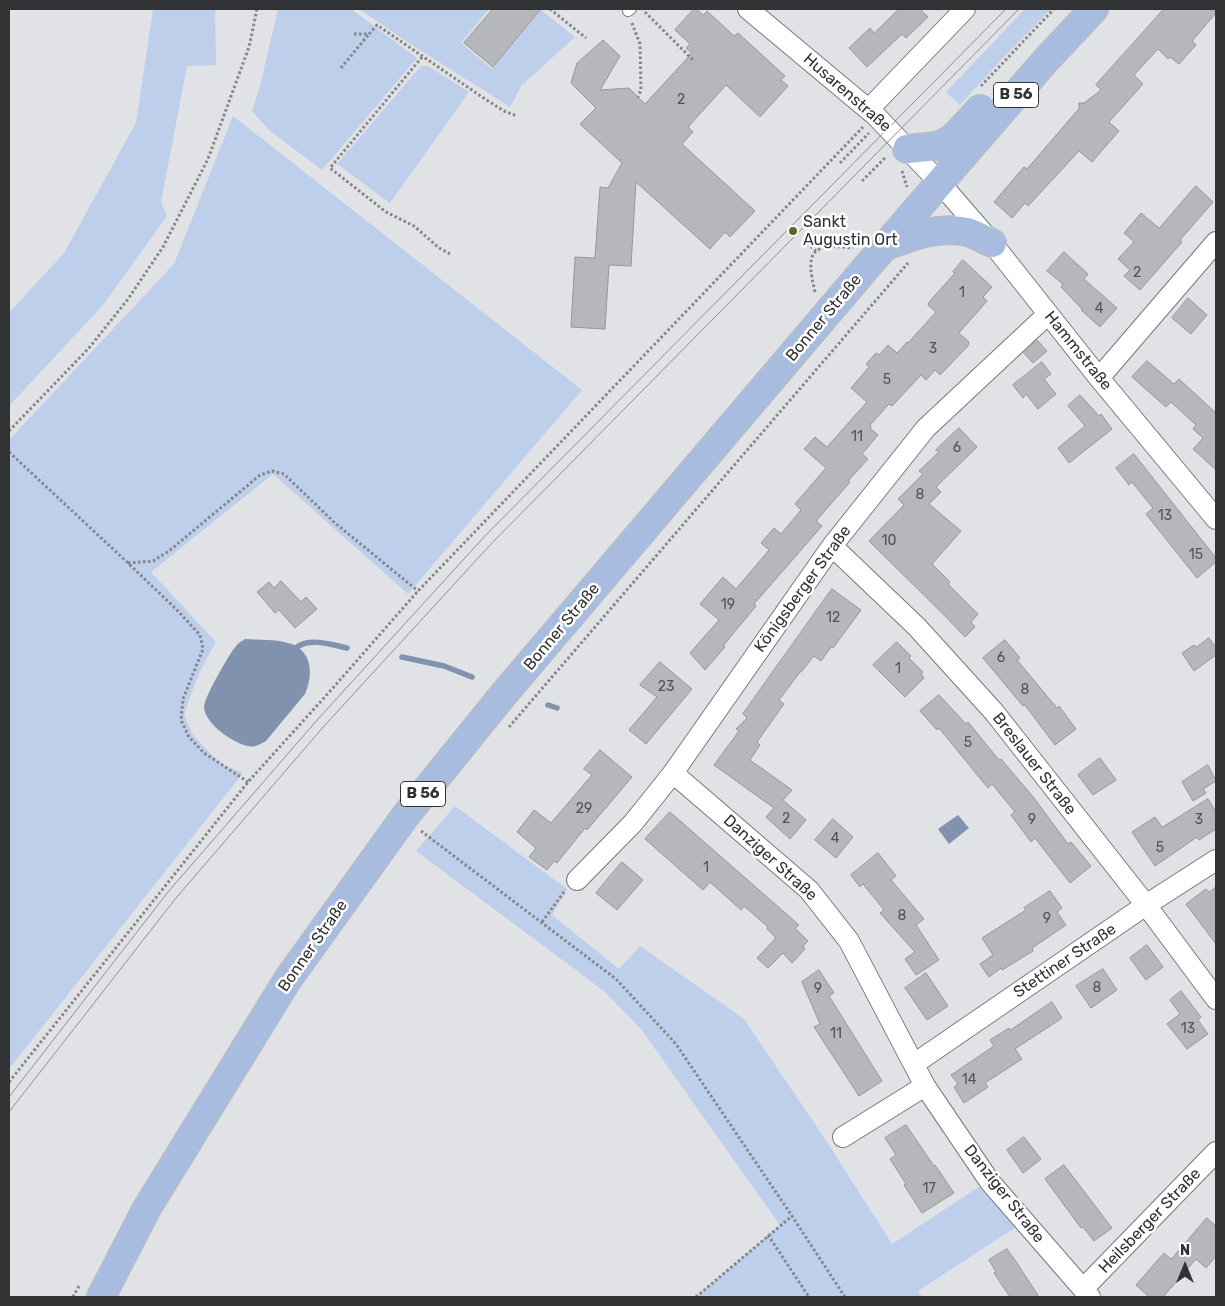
<!DOCTYPE html>
<meta charset="utf-8">
<style>
body{margin:0}
#map{position:relative;width:1225px;height:1306px;overflow:hidden;background:#e0e2e5;font-family:Rubik,sans-serif}
canvas{display:block}
.frame{position:absolute;inset:0;border:10px solid #313233;pointer-events:none}
.north{position:absolute;left:1160px;top:1241px;width:50px;height:50px;-webkit-text-stroke:4px #fff;paint-order:stroke;rotate:0deg;font-size:14px;font-weight:700;line-height:20px;text-align:center;color:#313233}
.north::after{content:'';display:block;margin:auto;width:18px;height:22px;background:#313233;clip-path:polygon(50% 0,100% 100%,50% 72%,0 100%)}
</style>
<div id="map">
<canvas width="1225" height="1306"></canvas>
<div class="frame"></div>
<div class="north">N</div>
</div>
<script>
const c = document.querySelector('canvas').getContext('2d');
c.lineJoin = 'round';
function fillPath(path, color) {
  c.fillStyle = color;
  c.fill(path, 'evenodd');
}
function stroke(path, color, width, dash) {
  c.strokeStyle = color;
  c.lineWidth = width;
  c.lineCap = dash ? 'butt' : 'round';
  c.setLineDash(dash || []);
  c.stroke(path);
}
function write(font, color, halo, rows, align = 'center') {
  c.font = font + ' Rubik,sans-serif';
  c.lineWidth = 5;
  c.setLineDash([]);
  c.textBaseline = 'middle';
  c.strokeStyle = halo;
  c.fillStyle = color;
  for (const [text, x, y, turn = 0] of rows) {
    c.save();
    c.translate(x, y);
    c.rotate((+turn || 0) * Math.PI / 180);
    c.textAlign = isNaN(turn) ? turn : align;
    if (halo) c.strokeText(text, 0, 0);
    c.fillText(text, 0, 0);
    c.restore();
  }
}
const green = new Path2D(`
 M153 9H215L216 65 187 66 161 202 167 216 103 305 9 406V313L64 253 136 123Z
 M278 9H351L417 58 322 170 270 131 252 111 260 86Z
 M359 9H489L461 43 492 69 541 10 575 37 522 85 510 107 412 45Z
 M1025 9H1051L1002 59 960 105 946 92Z
 M421 66H428L469 92 390 203 337 164Z
 M233 116 582 390 408 594 273 474 151 572 216 642C202 665 192 689 184 715L193 735 208 751 223 765 243 773 9 1069V440L174 264Z
 M455 806 567 889 552 915 619 969 640 946 744 1019 825 1139 892 1244 979 1187 1016 1227 918 1291 922 1297H696L780 1225 641 1029 604 991 416 851Z`);
const water = new Path2D(`
 M245 639C259 640 275 639 288 643 312 649 314 674 305 694L266 741C260 744 255 748 248 746 233 743 205 724 204 707 204 698 229 654 236 646 238 643 242 641 245 639Z
 M958 815 969 828 949 844 938 829Z`);
const stream = new Path2D(`
 M297 647C311 637 332 645 347 648
 M402 657 444 666 472 677
 M548 705 557 708`);
const building = new Path2D(`
 M493 9H541L493 67 464 43Z
 M694 9H696L703 15 707 11 734 36 738 33 785 76 781 80 788 86 760 117 726 85 688 127 693 132 682 144 755 211 730 237 725 232 710 249 636 182 631 266 609 265 605 329 571 327 575 257 595 258 600 187 608 188 622 163 580 124 596 108 571 83 577 63 603 40 620 56 600 90 629 88 645 104 692 53 686 48 690 44 675 30Z
 M899 9H920L928 17 906 38 902 34 867 67 849 48 870 28 874 33Z
 M1164 9H1216V13L1192 41 1196 45 1179 64 1170 57 1168 59 1158 49 1134 75 1143 84 1109 122 1119 131 1092 162 1079 151 1028 206 1025 203 1012 218 994 202 1024 167 1027 169 1070 119 1079 109V103H1084L1101 90 1096 85Z
 M1196 186 1213 202 1180 240 1182 242 1140 290 1124 276 1130 270 1118 259 1134 242 1124 233 1141 213 1159 228Z
 M1064 252 1088 274 1084 279 1117 308 1100 327 1081 310 1082 309 1061 287 1063 284 1047 271Z
 M963 260 992 287 983 297 987 301 959 333 969 342 968 346 940 375 935 370 926 380 921 375 892 406 889 404 870 425 871 426 870 428 878 435 862 454 868 459 848 481 850 482 816 521 822 526 754 604 756 606 723 646 725 647 705 670 690 653 719 620 700 604 723 577 736 589 769 550 761 543 774 528 781 534 801 510 795 504 826 468 804 449 815 437 827 447 867 402 851 388 869 367 866 364 876 353 879 355 888 345 897 353 907 342 908 343 936 312 928 305 929 302 955 273 953 272Z
 M1188 298 1207 315 1191 334 1172 318Z
 M1037 340 1047 351 1033 363 1024 353Z
 M1147 361 1174 384 1179 379 1216 413V470L1193 449 1203 438 1193 429 1196 425 1171 402 1166 407 1132 377Z
 M1042 362 1051 374 1044 379 1056 394 1038 409 1026 394 1023 398 1013 385Z
 M1080 395 1099 416 1101 414 1112 429 1069 463 1058 448 1085 426 1068 406Z
 M959 428 977 447 936 487 941 492 929 504 961 531 932 564 950 582 948 584 978 614 971 622 975 627 965 637 944 615 869 541 904 505 898 499 923 474 919 471 939 452 936 450Z
 M1134 454 1216 558V562L1197 578 1146 514 1153 508 1132 482 1129 485 1116 468Z
 M281 581 301 602 306 597 317 609 295 628 279 610 275 613 257 592 269 582 274 588Z
 M832 589 861 610 833 648 831 647 821 661 814 656 801 672H800L779 700 784 704 757 742 760 745 750 760 792 790 783 800 806 820 790 839 766 817 774 808 714 765 739 731 736 729 747 718 743 714Z
 M1209 638 1216 648V655L1194 671 1182 653 1194 645 1196 647Z
 M1005 640 1020 658 1017 660 1057 708 1059 706 1076 729 1055 745 1025 705 1023 706 983 658Z
 M897 642 911 656 909 658 923 672 921 674 924 678 905 697 873 665Z
 M660 662 692 689 646 744 629 730 657 697 640 685Z
 M939 695 966 724 968 722 999 760 1001 759 1034 798 1068 844 1071 842 1091 866 1070 883 1035 838 1031 842 1011 815 1015 812 992 784 988 788 939 728 937 730 920 711Z
 M600 750 632 777 587 830 585 828 557 863 554 861 547 870 529 857 536 848 517 832 534 810 551 823 592 775 584 769Z
 M1100 758 1116 780 1093 795 1078 775Z
 M1208 765 1216 781 1203 789 1206 793 1193 801 1182 782Z
 M1208 799 1216 812V829L1199 840 1197 837 1155 866 1132 832 1155 817 1162 827Z
 M670 812 799 925 795 928 808 941 803 946 805 949 792 963 783 953 768 968 757 958 776 938 767 929 768 927 744 906 741 910 710 882 703 890 645 839Z
 M833 819 853 837 836 858 815 840Z
 M878 853 896 876 891 880 924 919 916 925 939 960 916 975 905 959 915 952 880 913 884 910 863 884 860 887 851 875Z
 M622 862 643 880 617 910 596 893Z
 M1216 887V944L1186 904 1206 889 1209 892Z
 M1050 891 1062 908 1057 912 1066 925 1032 948 1033 951 1002 970 1001 968 989 977 980 964 993 955 982 938 1026 910 1024 908Z
 M1147 945 1163 967 1146 980 1130 958Z
 M1103 969 1117 990 1091 1008 1076 986Z
 M819 970 834 993 829 996 882 1081 859 1096 814 1027 820 1024 802 982Z
 M926 973 948 1006 927 1020 905 988Z
 M1181 991 1201 1017 1198 1020 1208 1034 1187 1049 1167 1024 1180 1014 1170 1000Z
 M1052 1002 1062 1018 1015 1049 1022 1059 985 1083 988 1087 964 1103 954 1087 958 1084 951 1075 994 1046 990 1040 1009 1028 1010 1030Z
 M906 1125 934 1166 935 1165 954 1193 922 1213 904 1185 906 1184 890 1159 896 1155 885 1138Z
 M1024 1137 1041 1159 1023 1173 1007 1150Z
 M1064 1165 1112 1228 1094 1241 1083 1227 1081 1228 1045 1179Z
 M1207 1218 1216 1226V1256L1206 1268 1196 1259 1163 1297H1149L1136 1285 1164 1253 1171 1259Z
 M1007 1249 1017 1263 1039 1297H1010L994 1273 996 1272 989 1260Z`);
const path = new Path2D(`
 M550 9 586 38
 M645 12 693 60
 M632 23 640 44 641 90 638 97
 M354 34H369L377 25 485 99 504 111 517 116
 M422 57 330 168 386 212 414 226 439 248 452 255
 M341 68 369 34
 M981 86 1054 9
 M840 163 869 133
 M902 171 907 187
 M862 181 886 157
 M807 243 816 251
 M815 292C805 251 811 243 853 248
 M9 431 89 348 128 299 163 247 208 159 249 47 257 9
 M9 452 128 563 177 610 200 635 203 649 183 699 181 720 189 737 204 753 248 782
 M128 563 153 561 169 551 260 475 272 471 284 474 335 523 418 591
 M509 727 908 263
 M421 831 616 979 676 1044 792 1216 845 1297
 M542 922 564 892
 M9 1082 248 782 332 689 418 591 863 127
 M768 1235 809 1297
 M73 1297 79 1286
 M696 1297 792 1216`);
const service = new Path2D(`
 M628 11 631 9`);
const minor = new Path2D(`
 M748 9 875 115 940 183 992 243 1099 378 1216 519
 M869 109 965 9
 M1099 378 1216 242
 M832 546 917 627 994 712 1146 905 1216 999
 M673 773 809 890 849 941 925 1086 990 1182 1090 1297
 M577 880 633 823 673 773 832 546 926 428 1048 314
 M914 1064 1146 905 1216 860
 M843 1137 925 1086
 M1083 1289 1216 1152`);
const primary = new Path2D(`
 M907 149 937 146 952 139 980 109
 M886 246C913 236 938 226 967 232 975 234 984 240 992 243
 M101 1297 147 1208 288 979 406 815 503 695 865 269 1046 60 1094 9`);
const tram = new Path2D(`
 M9 1097 168 892 318 719 484 537 1006 9
 M9 1112 176 898 325 725 491 544 1019 9`);
const markers = [
 [793,231,5,"#616230"]
];
const numberNames = [
 ["2",681,100],
 ["2",1137,273],
 ["1",962,293],
 ["4",1099,309],
 ["3",933,349],
 ["5",887,380],
 ["11",857,437],
 ["6",957,448],
 ["8",920,495],
 ["13",1165,516],
 ["10",889,541],
 ["15",1196,555],
 ["19",728,605],
 ["12",833,618],
 ["6",1001,658],
 ["1",898,669],
 ["23",666,687],
 ["8",1025,690],
 ["5",968,743],
 ["29",584,809],
 ["2",786,819],
 ["9",1032,820],
 ["3",1199,820],
 ["4",835,839],
 ["5",1160,848],
 ["1",706,868],
 ["8",902,916],
 ["9",1047,919],
 ["8",1097,988],
 ["9",818,989],
 ["13",1188,1029],
 ["11",836,1034],
 ["14",969,1080],
 ["17",929,1189]
];
const shields = [
 [1016,95,45],
 [423,794,45]
];
const shieldNames = [
 ["B 56",1016,95],
 ["B 56",423,794]
];
const streetNames = [
 ["Husarenstraße",847,93,41],
 ["Bonner Straße",824,318,-50],
 ["Hammstraße",1078,351,51],
 ["Königsberger Straße",803,589,-54],
 ["Bonner Straße",562,627,-50],
 ["Breslauer Straße",1034,764,52],
 ["Danziger Straße",770,858,42],
 ["Bonner Straße",313,946,-55],
 ["Stettiner Straße",1065,961,-34],
 ["Danziger Straße",1004,1194,52],
 ["Heilsberger Straße",1150,1221,-46]
];
const poiNames = [
 ["Sankt",803,222],
 ["Augustin Ort",803,240]
];
fillPath(green, '#becfeb');
fillPath(water, '#8192ae');
stroke(stream, '#8192ae', 5.5);
fillPath(building, '#b5b7ba');
stroke(building, '#949698', 1);
stroke(service, '#76787a', 12);
stroke(minor, '#76787a', 22);
stroke(primary, '#bdbdbe', 30);
stroke(path, '#848687', 3, [2.5, 2.5]);
stroke(service, '#fff', 10);
stroke(minor, '#fff', 20);
stroke(primary, '#a8bcdf', 28);
stroke(tram, '#8d8f91', 1);
for (const [x, y, r, color] of markers) {
  const dot = new Path2D();
  dot.arc(x, y, r, 0, 2 * Math.PI);
  c.fillStyle = color;
  c.fill(dot);
  stroke(dot, '#fff', 2);
}
write('14px', '#525355', null, numberNames);
for (const [x, y, w] of shields) {
  const box = new Path2D();
  box.roundRect(x - w / 2, y - 12.5, w, 25, 4);
  c.fillStyle = '#fff';
  c.fill(box);
  stroke(box, '#313233', 1);
}
write('bold 15px', '#313233', null, shieldNames);
write('16px', '#313233', '#fff', streetNames);
write('16px', '#313233', '#fff', poiNames, 'left');
</script>
